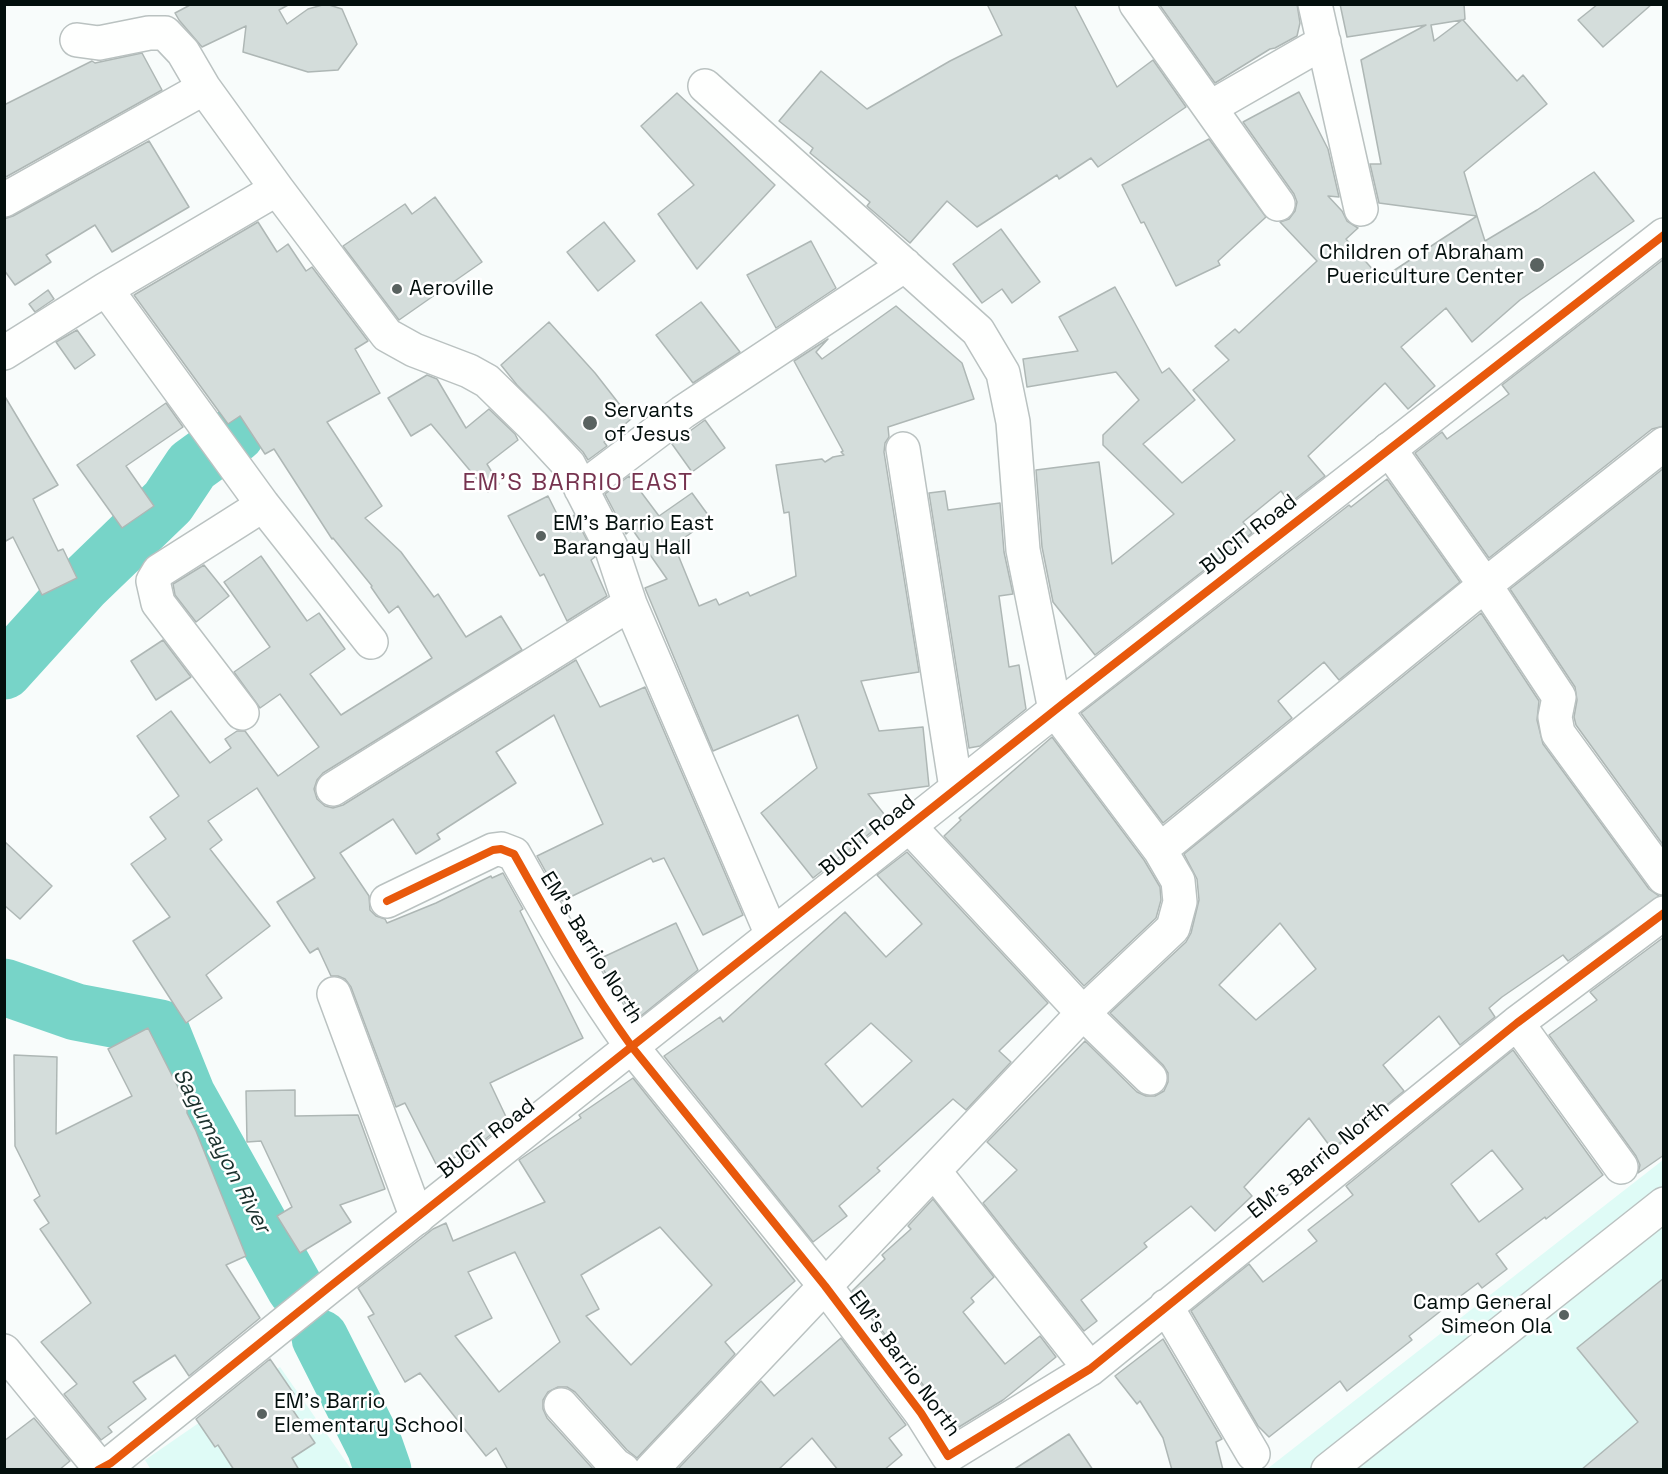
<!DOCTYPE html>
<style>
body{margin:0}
#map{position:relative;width:1668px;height:1474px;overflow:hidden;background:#f8fcfb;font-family:"Space Grotesk",sans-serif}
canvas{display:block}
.frame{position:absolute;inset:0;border:6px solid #030f0d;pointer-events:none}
</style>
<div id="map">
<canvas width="1668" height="1474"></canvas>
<div class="frame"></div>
</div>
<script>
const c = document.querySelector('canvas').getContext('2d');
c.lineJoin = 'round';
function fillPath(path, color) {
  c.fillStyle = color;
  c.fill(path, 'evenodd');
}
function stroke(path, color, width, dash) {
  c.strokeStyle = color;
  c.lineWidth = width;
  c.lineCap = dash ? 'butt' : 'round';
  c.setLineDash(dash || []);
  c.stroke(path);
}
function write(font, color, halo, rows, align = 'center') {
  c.font = font + ' "Space Grotesk",sans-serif';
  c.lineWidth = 5;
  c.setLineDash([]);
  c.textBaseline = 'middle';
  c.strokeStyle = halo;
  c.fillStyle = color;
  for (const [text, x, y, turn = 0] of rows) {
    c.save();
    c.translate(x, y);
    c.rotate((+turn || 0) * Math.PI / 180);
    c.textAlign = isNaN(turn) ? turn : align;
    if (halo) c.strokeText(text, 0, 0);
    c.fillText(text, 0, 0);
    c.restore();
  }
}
const built = new Path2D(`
 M1663 1160V1469H1267Z
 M280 1367 351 1469 151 1470 145 1460Z`);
const river = new Path2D(`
 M4 671 82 585 168 502 192 466 236 434
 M4 987 76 1012 160 1028 187 1095 295 1288
 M320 1338 375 1447 383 1470`);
const building = new Path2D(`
 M192 4H290L279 10 287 24 308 9 326 4 342 9 357 44 338 70 308 72 243 52 246 26 202 47 179 20 175 13Z
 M987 4H1074L1117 87 1153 60 1186 107 1098 167 1091 158 1059 179 1057 175 977 227 947 201 910 243 867 206 870 202 810 153 813 148 779 121 821 71 867 109 950 61 1002 35Z
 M1159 4H1297L1300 23 1297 36 1275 48 1270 49 1215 83Z
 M1340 4H1464L1465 19 1463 20 1517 81 1523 75 1547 104 1464 172 1477 216 1379 203 1370 164H1381L1361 60 1426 25 1347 37ZM1462 20 1434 41 1431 25Z
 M1598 4H1652L1603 47 1578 20Z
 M142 53 162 90 4 178V105L92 61 95 63Z
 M1299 92 1328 149 1339 197 1328 196 1342 211 1347 221 1358 228 1346 239 1381 279 1477 216 1485 241 1537 210 1594 172 1634 221 1520 300 1472 342 1446 308 1401 347 1435 386 1408 409 1385 383 1308 456 1325 476 1290 503 1281 491 1243 522 1252 533 1095 655 1053 602 1042 547 1036 470 1099 462 1112 564 1174 514 1103 445V435L1139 400 1116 372 1027 387 1023 359 1078 351 1059 317 1115 287 1162 373 1169 368 1195 400 1143 444 1182 483 1235 440 1193 390 1229 360 1215 346 1235 329 1239 333 1317 261 1280 222 1289 219 1295 211 1297 202 1294 194 1243 122Z
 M677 93 775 185 697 269 658 214 694 185 641 126Z
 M1209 139 1266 217 1218 261 1220 265 1176 286 1144 222 1141 223 1122 185Z
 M149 141 189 207 112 252 95 225 46 255 51 262 15 285 4 270V219L13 216Z
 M435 197 482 262 399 320 343 246 405 204 412 214Z
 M258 222 277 252 288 244 306 271 312 267 368 341 355 349 380 393 327 422 382 506 365 518 401 552 434 597 438 594 466 637 501 616 522 650 323 773 317 780 314 789 317 799 325 806 333 808 343 805 576 660 600 707 645 687 743 915 703 935 664 858 653 862 651 858 562 901 537 856 603 824 554 715 496 752 516 783 437 834 440 839 416 854 393 819 340 853 369 896 370 910 376 916 385 919 387 923 436 903 491 876 492 878 503 873 523 909 520 911 583 1038 490 1083 508 1121 474 1148 437 1166 405 1103 396 1107 351 987 345 979 338 976H331L318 948 310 953 277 902 315 878 257 788 208 821 222 840 210 849 270 926 206 975 222 998 186 1023 133 941 170 917 131 864 166 839 150 817 179 796 137 736 171 711 210 763 231 748 225 739 237 731H245L278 776 319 747 280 694 260 708 234 672 270 647 224 582 261 556 307 621 319 613 345 649 310 674 341 715 432 658 398 606 389 613 371 587 372 586 333 538 332 539 274 449 265 454 240 416 228 424 134 295Z
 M604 222 635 261 598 291 567 252Z
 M1001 229 1040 282 1012 303 1002 289 982 303 953 264Z
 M811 241 836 288 776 328 747 275Z
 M1664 259V426L1652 429 1489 558 1415 453 1442 432 1447 439 1509 394 1502 385Z
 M48 290 54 299 35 312 29 304Z
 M701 302 740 352 693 383 656 335Z
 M896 306 962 363 974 399 888 427 889 437 885 443 884 452 919 672 861 681 879 731 923 727 929 786 868 794 888 819 813 878 761 813 817 768 798 715 713 751 645 588 667 579 632 529 626 534 605 494 629 476 659 516 692 493 711 519 674 545 699 606 716 599 719 605 748 592 750 596 796 576 789 512 784 513 776 465 822 459 825 462 833 457 844 455 841 452 843 451 794 361 828 339 816 352 822 359Z
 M549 322 595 373 631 419 604 442 607 446 588 460 583 452 517 385 501 365Z
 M77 330 95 355 75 369 56 342Z
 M427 375 437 379 466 428 489 409 515 434 518 440 487 464 499 484 488 492 431 424 411 436 388 398Z
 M4 395 58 485 33 499 58 551 63 549 77 578 42 595 13 537 4 542Z
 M166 403 183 427 126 466 154 506 122 528 77 465Z
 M705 420 725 448 692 472 672 444Z
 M1664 468V846L1576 725 1574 717 1577 700 1575 687 1510 589Z
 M1387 479 1460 582 1339 680 1324 662 1278 701 1292 718 1163 823 1081 713 1349 505 1351 507Z
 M945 491 948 510 1000 503 1004 552 1013 594 999 596 1009 667 1019 665 1026 709 980 746 969 748 929 493Z
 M548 496 562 524 574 515 594 554 595 557 591 560 607 596 567 621 544 574 540 576 508 516Z
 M204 565 229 596 196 622 175 595 173 584Z
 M1481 613 1539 701 1537 720 1543 744 1649 889 1659 896 1568 961 1563 955 1502 997 1489 1008 1495 1017 1460 1045 1439 1016 1383 1065 1404 1091 1332 1149 1309 1118 1244 1187 1252 1196 1215 1231 1191 1206 1144 1243 1147 1247 1081 1300 1097 1321 1084 1331 983 1203 1017 1170 987 1142 1085 1041 1137 1092 1146 1096H1155L1164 1091 1168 1082V1073L1163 1065 1110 1013 1186 942 1191 933 1199 900 1197 879 1184 854ZM1280 923 1316 969 1256 1020 1219 985Z
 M163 640 191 677 156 700 131 661Z
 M1052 737 1144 860 1160 887 1161 900 1156 918 1084 986 944 836 961 820 959 818Z
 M4 841 52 886 20 919 4 905Z
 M907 852 1048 1003 999 1051 1011 1062 966 1110 953 1099 877 1168 880 1171 839 1206 847 1216 813 1242 664 1056 720 1017 723 1022 845 912 886 957 922 924 877 875ZM871 1023 912 1061 862 1107 825 1064Z
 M676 923 698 970 636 1020 597 960Z
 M1664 937V1155L1638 1173 1640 1165 1636 1156 1549 1035 1597 1000 1590 992Z
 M148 1028 187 1105V1113L196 1131 246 1256 226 1265 260 1318 189 1376 175 1355 133 1382 146 1399 108 1427 112 1432 101 1440 64 1394 77 1384 41 1342 91 1303 40 1229 49 1223 34 1200 40 1196 15 1146 14 1055 57 1057 56 1134 132 1096 108 1049Z
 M1513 1050 1603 1175 1546 1219 1545 1217 1496 1254 1507 1269 1482 1288 1478 1283 1442 1310 1409 1336 1412 1340 1347 1391 1340 1381 1269 1437 1258 1426 1191 1311 1249 1264 1263 1282 1317 1241 1308 1230 1353 1195 1346 1186ZM1492 1150 1523 1189 1479 1222 1451 1184Z
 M633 1078 795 1281 725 1342 735 1354 637 1458 627 1450 575 1392 567 1387H558L548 1392 543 1400V1409L547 1418 594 1470H508L496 1448 486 1456 420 1373 405 1382 368 1317 374 1314 358 1288 433 1229 446 1223 453 1241 545 1202 519 1160 581 1118 579 1115ZM660 1227 712 1285 631 1365 586 1316 599 1309 581 1275ZM515 1252 560 1342 499 1392 455 1336 492 1318 468 1272Z
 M295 1090V1116L358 1115 385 1189 340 1205 351 1222 300 1253 277 1216 292 1207 261 1141 247 1142 246 1091Z
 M933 1199 994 1277 971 1298 974 1302 963 1312 1005 1364 1040 1336 1056 1357 1003 1400 954 1430 936 1402 852 1291 885 1259 882 1255 911 1229 908 1226Z
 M1664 1278V1470H1581L1638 1422 1577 1348Z
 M841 1338 906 1425 889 1438 902 1455 884 1470H838L812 1438 778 1470H677L761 1381 774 1396Z
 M1163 1339 1222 1439 1216 1442 1223 1470H1172L1163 1438 1140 1401 1137 1404 1115 1376Z
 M270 1359 294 1394 286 1400 315 1443 292 1458 299 1470H234L218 1445 215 1447 196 1419Z
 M34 1418 70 1461 59 1470H4V1441Z
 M1069 1434 1093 1470H1013Z`);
const minor = new Path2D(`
 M1136 4 1278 204
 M1315 4 1361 209
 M77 40 99 43 149 33H165L183 52 204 88 277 189 387 335 414 350 469 371 487 381 532 425 569 465 611 547 630 604 772 935
 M705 86 978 331 1003 373 1013 422 1023 550 1055 710 1160 850
 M1211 107 1324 42
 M4 200 204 88
 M106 289 263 505 371 642
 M4 353 106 289 277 189
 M903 449 956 788
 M1389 449 1485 585 1559 697 1555 717 1558 733 1664 878
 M581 489 683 412 905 265
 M242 713 158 603 153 581 159 571 263 505
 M333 789 630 604
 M909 826 1083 1013 1150 1078
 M387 901 493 850 501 849 514 854C551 920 587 985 632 1047L825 1286 921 1413 948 1456 1090 1369 1517 1023 1664 913
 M334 994 417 1218
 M1517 1023 1621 1167
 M934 1171 1090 1369
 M1166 1306 1253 1454
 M4 1351 100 1468
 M561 1405 615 1465 623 1470
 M651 1470 1083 1013 1173 928 1180 902 1178 881 1160 850 1485 585 1664 444
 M1328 1470 1664 1204`);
const tertiary = new Path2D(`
 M98 1470 111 1463 328 1288 1064 703 1664 235`);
const cycleway = new Path2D(`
 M387 901 493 850 501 849 514 854C551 920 587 985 632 1047L825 1286 921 1413 948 1456 1090 1369 1517 1023 1664 913
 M98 1470 111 1463 328 1288 1064 703 1664 235`);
const markers = [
 [1537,265,8,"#596260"],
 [397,289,6,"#596260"],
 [590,423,8,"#596260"],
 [541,536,6,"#596260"],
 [1564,1315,6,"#596260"],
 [262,1414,6,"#596260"]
];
const poiNames = [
 ["Children of Abraham",1524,253,"right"],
 ["Puericulture Center",1524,277,"right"],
 ["Aeroville",409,289],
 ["Servants",604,411],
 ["of Jesus",604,435],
 ["EM's Barrio East",553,524],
 ["Barangay Hall",553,548],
 ["Camp General",1552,1303,"right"],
 ["Simeon Ola",1552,1327,"right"],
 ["EM's Barrio",274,1402],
 ["Elementary School",274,1426]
];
const streetNames = [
 ["BUCIT Road",1249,535,-38],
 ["BUCIT Road",868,836,-39],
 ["EM's Barrio North",591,948,58],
 ["BUCIT Road",487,1139,-38],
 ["EM's Barrio North",1319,1160,-39],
 ["EM's Barrio North",904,1364,54]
];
const waterNames = [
 ["Sagumayon River",221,1151,62]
];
const quarterNames = [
 ["EM'S BARRIO EAST",578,483]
];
fillPath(built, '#dffbf6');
stroke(river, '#77d4c8', 57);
fillPath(building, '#d4dddb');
stroke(building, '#aeb7b5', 1.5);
stroke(minor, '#bac2c1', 36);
stroke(tertiary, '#bac2c1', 36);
stroke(minor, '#fefffe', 33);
stroke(tertiary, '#fefffe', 33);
stroke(cycleway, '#e8590c', 8);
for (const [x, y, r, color] of markers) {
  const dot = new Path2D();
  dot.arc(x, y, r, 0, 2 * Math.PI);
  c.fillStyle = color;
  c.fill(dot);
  stroke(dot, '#fff', 2);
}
write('21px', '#030f0d', '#fff', poiNames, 'left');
write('21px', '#030f0d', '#fff', streetNames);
write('italic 22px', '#1b312d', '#fff', waterNames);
c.letterSpacing = '1.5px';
write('24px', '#76334f', '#fff', quarterNames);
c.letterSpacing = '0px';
</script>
